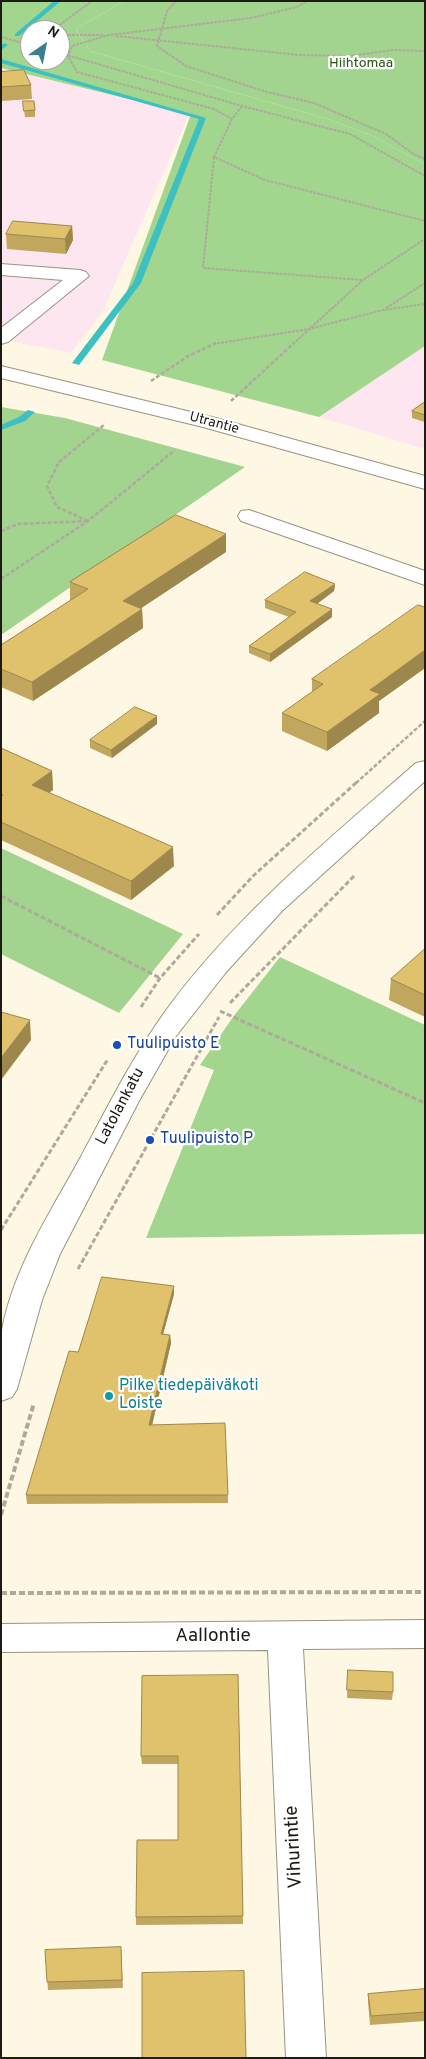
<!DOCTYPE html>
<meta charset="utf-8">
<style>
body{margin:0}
#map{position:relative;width:426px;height:2059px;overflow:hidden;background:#fef7e4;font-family:Overpass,sans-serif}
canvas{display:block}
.frame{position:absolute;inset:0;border:2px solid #1d1b14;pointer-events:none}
.north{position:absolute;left:20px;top:20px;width:50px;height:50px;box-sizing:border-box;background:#fff;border:1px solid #a5a4a1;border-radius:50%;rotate:33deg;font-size:14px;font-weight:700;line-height:20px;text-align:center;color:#1d1b14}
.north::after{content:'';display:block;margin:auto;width:18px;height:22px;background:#3a808b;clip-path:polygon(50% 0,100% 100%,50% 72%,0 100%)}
</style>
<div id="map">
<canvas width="426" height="2059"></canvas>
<div class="frame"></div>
<div class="north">N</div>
</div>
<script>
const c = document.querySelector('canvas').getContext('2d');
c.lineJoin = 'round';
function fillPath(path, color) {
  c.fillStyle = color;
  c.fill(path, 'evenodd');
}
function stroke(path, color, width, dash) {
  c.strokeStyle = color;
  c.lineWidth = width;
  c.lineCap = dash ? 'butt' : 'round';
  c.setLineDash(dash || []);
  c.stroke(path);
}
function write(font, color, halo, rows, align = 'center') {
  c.font = font + ' Overpass,sans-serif';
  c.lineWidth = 4.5;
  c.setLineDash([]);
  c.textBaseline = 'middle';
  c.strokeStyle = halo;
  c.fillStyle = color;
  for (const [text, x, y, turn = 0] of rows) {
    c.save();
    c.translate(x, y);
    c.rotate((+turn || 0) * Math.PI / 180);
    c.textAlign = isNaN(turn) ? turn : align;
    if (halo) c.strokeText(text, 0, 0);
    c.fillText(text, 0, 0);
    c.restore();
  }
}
const industrial = new Path2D(`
 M1 69 190 112 103 311 71 353 1 339Z
 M425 346V449L319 417Z`);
const green = new Path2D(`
 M124 1H425V164L371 135 328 119 90 51 76 29Z
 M1 407 65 418 245 467 1 635Z
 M1 848 183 934 119 1013 1 954Z`);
const forest = new Path2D(`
 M1 1H124L76 29 90 51 328 119 371 135 425 164V346L319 417 102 360 191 114 1 68ZM30 30H60V60H30Z
 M280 957 425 1025V1234L146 1238 214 1070 200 1065 233 1017Z`);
const stream = new Path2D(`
 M54 1H61L19 36H15V34Z
 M5 43 8 45 1 50V45Z
 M1 59 206 118 141 283 79 365 72 363 133 283 199 119 1 63Z
 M28 410 35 412 25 421 1 430V425L19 417Z`);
const pathFar3 = new Path2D(`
 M176 1 167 11 157 46 186 66 267 92 314 103 386 134 415 155 425 159
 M53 30 92 1
 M60 35H104
 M116 36 300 55 348 56 394 50 425 51
 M1 37 30 45
 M20 41 30 39
 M60 53 242 106 350 134 425 176
 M242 106 232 119 214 157 265 180 425 221
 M232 119 214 109 77 72 68 56 72 46 109 35 251 18 297 7 307 1
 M214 157 203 268 363 280
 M386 308 425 283
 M213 344 309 329 383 310 425 304
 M293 344 363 280 425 239`);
const pathFar2 = new Path2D(`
 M151 381 188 356 216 343
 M231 401 294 343
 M88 521 57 507 47 486 59 462 105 424
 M1 531 18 524 88 521
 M1 579 88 521 175 450
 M356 783 425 721`);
const pathFar1 = new Path2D(`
 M1 896 160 978
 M217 915 253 876 357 782
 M230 1003 355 875
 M141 1007 160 978 199 934
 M220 1011 425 1103
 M1 1230 108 1059
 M78 1269 219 1017`);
const path = new Path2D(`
 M1 1515 34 1403
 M1 1593 425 1592`);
const minor = new Path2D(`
 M1 264 80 270 86 272 89 276 8 342 1 344V328L63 280 1 275Z
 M249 510 425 571V585L241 521 238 516 241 511Z
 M425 761V781L282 911 227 971 176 1036 139 1101 60 1254 42 1300 17 1389 12 1397 1 1401C1 1378 0 1352 2 1330 13 1270 49 1214 78 1162 106 1110 132 1057 167 1009 236 915 329 839 416 763Z
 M425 1620V1648L303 1649 326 2058H286L268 1650 1 1652V1624Z`);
const major = new Path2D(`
 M1 366 216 418 425 476V489L203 427 1 378Z`);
const wall = new Path2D(`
 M1 72 31 85 32 99 1 101Z
 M23 101 35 110V117H25Z
 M72 226 73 240 66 254 7 249 6 234Z
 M425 402V422L412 418V411Z
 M226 552 140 609H142L143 628 33 701 1 687V645L71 600H70V582Z
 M335 584 334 591 317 604 332 617 270 662 249 653V646L289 617 265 608V600Z
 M425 607V668L379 701V713L327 751 282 731V713L312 692V679Z
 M157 724 112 758 90 748V740Z
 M1 748 52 771 53 790 49 792 174 866 131 900 1 840Z
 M425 949V1017L389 1000 391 979Z
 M174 1286V1294L163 1334 170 1335 171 1343 152 1425 228 1495V1503L27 1504 26 1495 78 1352Z
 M348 1670 393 1692 392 1700 347 1698Z
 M238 1675 243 1924 136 1925V1917L178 1840V1764H142L141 1756Z
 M121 1947 123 1988 48 1990 45 1950Z
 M425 1989V2021L370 2025 368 2002V1994Z`);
const shadedWall = new Path2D(`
 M72 226 73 240 66 254 65 239Z
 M226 534V552L123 620V601Z
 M335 584 334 591 310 609V601Z
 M142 609 143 628 33 701 32 682Z
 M332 609V617L270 662V654Z
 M425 650V668L379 701V713L327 751V732L370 690Z
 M157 716V724L112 758 111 750Z
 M52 771 53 790 33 804 32 785Z
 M173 847 174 866 131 900V881Z
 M30 1020 31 1040 1 1080V1058Z
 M174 1286V1294L161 1342V1334Z
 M170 1335 171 1343 150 1434 149 1425Z`);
const building = new Path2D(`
 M24 70 31 85 1 87V72Z
 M23 101H34L35 110 24 111Z
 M13 221 72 226 65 239 6 234Z
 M425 402V415L412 411Z
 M176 515 226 534 123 601 142 609 32 682 1 669V645L88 589 70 582Z
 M305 572 335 584 310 601 332 609 270 654 249 646 296 612 265 600Z
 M418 605 425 607V650L370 690 380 694 327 732 282 713 323 684 312 679Z
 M135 707 157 716 111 750 90 740Z
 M1 748 52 771 32 785 173 847 131 881 1 822V797L3 795H1Z
 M425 949V995L391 979Z
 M1 1012 30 1020 1 1058Z
 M102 1277 174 1286 161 1334 170 1335 149 1425 225 1423 228 1495H26L69 1351 78 1352Z
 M348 1670 393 1672V1692L347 1690Z
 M238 1675 243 1916 136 1917 137 1840H178V1756H141L142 1676Z
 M121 1947 122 1980 47 1982 45 1950Z
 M244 1971 246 2058H142V1973Z
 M425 1989V2012L371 2016 368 1994Z`);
const markers = [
 [117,1045,5,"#1a4fb4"],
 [150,1140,5,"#1a4fb4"],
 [109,1396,5,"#0f9aa8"]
];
const farParknames = [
 ["Hiihtomaa",361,64]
];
const farStreetnames = [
 ["Utrantie",214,424,15]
];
const transitNames = [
 ["Tuulipuisto E",127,1045],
 ["Tuulipuisto P",160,1140]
];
const streetNames = [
 ["Latolankatu",121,1107,-62]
];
const cultureNames = [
 ["Pilke tiedepäiväkoti",119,1387],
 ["Loiste",119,1405]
];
const nearStreetnames = [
 ["Aallontie",213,1637],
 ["Vihurintie",295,1847,-93]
];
fillPath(industrial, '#fee6f1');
fillPath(green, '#a2d48f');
fillPath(forest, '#a2d68f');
fillPath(stream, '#3cc0c2');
stroke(minor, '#999381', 2);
stroke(major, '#999381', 2);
stroke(pathFar3, '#aea99a', 2, [3, 1]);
stroke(pathFar2, '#aea99a', 2.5, [4, 2]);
stroke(pathFar1, '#aea99a', 3, [5, 2.5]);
stroke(path, '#aea99a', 4, [6, 3]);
fillPath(minor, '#fff');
fillPath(major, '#fff');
fillPath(wall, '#c1a65d');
fillPath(shadedWall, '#9d874c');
fillPath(building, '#e0c16c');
stroke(building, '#9d874c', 1);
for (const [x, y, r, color] of markers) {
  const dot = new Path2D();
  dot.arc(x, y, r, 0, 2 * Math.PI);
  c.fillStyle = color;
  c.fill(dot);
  stroke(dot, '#fff', 2);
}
write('14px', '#285711', '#fff', farParknames);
write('14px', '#1d1b14', '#fff', farStreetnames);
write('16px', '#164399', '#fff', transitNames, 'left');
write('16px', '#1d1b14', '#fff', streetNames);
write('16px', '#0d838f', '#fff', cultureNames, 'left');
write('19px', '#1d1b14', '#fff', nearStreetnames);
</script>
